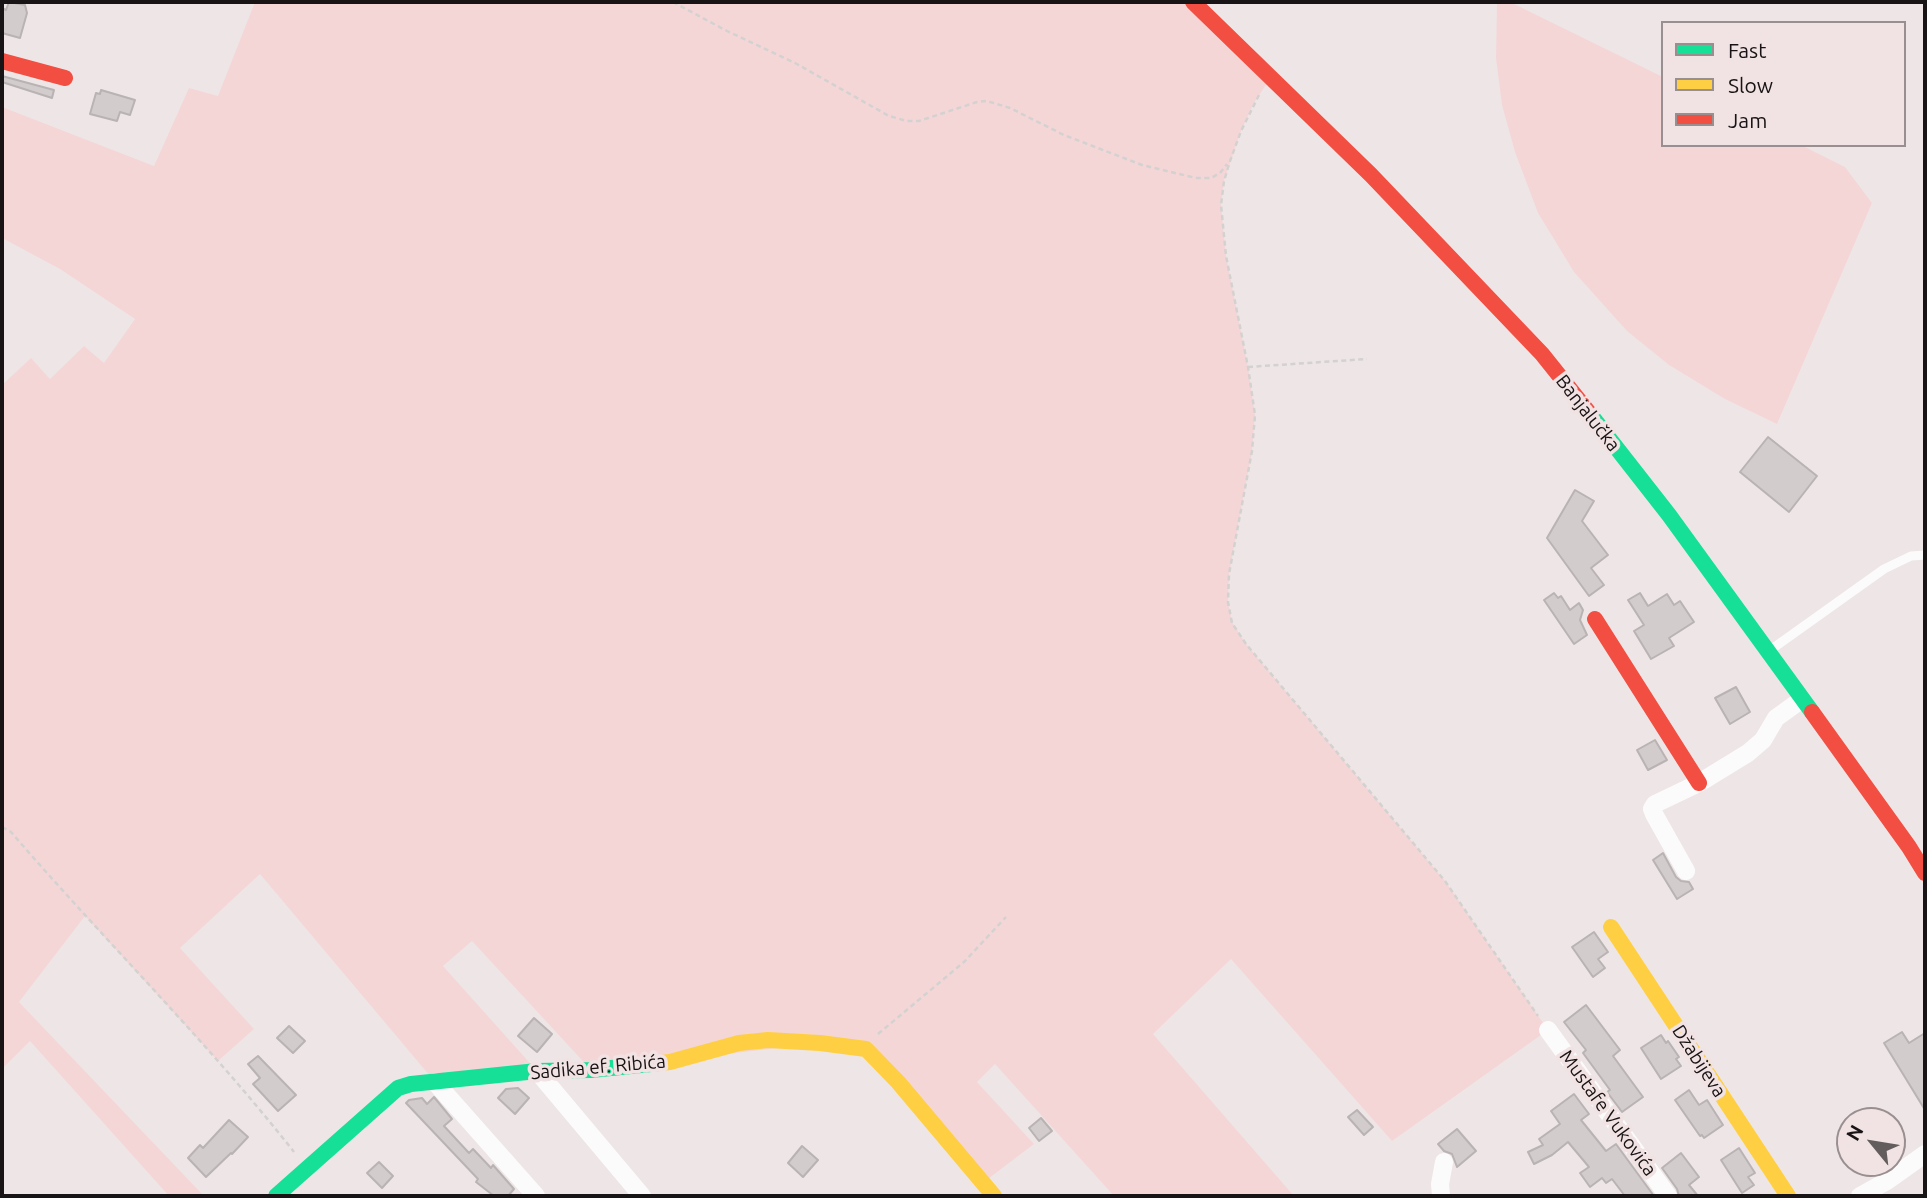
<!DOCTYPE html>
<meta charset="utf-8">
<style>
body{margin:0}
#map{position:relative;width:1927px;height:1198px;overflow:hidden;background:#eee6e6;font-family:Ubuntu,sans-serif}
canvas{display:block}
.frame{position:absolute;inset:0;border:4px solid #181314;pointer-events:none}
.legend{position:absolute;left:1661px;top:21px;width:245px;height:126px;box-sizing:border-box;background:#f1e2e3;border:2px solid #9a8f90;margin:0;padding:9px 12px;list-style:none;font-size:21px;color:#181314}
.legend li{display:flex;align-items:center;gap:14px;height:35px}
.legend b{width:35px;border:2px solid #9a8f90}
.north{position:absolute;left:1836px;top:1107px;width:70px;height:70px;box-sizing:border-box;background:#f1e2e3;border:2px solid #9a8f90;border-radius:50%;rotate:300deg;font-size:19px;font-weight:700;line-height:28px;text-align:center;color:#181314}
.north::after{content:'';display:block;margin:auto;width:24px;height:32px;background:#635d5e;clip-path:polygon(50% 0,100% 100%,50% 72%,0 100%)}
</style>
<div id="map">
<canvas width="1927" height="1198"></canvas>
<div class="frame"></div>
<ul class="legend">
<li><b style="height:9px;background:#16e098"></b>Fast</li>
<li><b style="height:9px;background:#ffcf43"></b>Slow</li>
<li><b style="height:9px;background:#f24e42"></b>Jam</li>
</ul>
<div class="north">N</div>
</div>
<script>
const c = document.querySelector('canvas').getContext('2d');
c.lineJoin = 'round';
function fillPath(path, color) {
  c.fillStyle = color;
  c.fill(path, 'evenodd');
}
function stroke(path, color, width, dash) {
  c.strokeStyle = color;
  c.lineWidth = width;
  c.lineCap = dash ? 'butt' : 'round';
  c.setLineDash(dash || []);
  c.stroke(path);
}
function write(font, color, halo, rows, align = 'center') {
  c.font = font + ' Ubuntu,sans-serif';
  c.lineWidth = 7;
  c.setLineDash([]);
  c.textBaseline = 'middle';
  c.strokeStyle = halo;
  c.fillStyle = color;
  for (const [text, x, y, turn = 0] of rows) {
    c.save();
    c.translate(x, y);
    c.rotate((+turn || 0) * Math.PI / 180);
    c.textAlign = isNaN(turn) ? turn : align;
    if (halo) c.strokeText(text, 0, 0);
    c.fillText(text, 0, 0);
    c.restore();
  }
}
const green = new Path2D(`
 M255 2H1193L1271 77 1254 103 1241 131 1224 181 1221 205 1226 256 1248 367 1255 415 1252 451 1229 574 1228 602 1232 622 1246 644 1445 881 1548 1030 1392 1141 1231 959 1153 1034 1294 1196H1114L995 1064 977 1082 1034 1144 984 1182 866 1049 820 1043 591 1070 472 941 443 966 537 1071 435 1082 260 874 180 948 254 1029 218 1061 85 916 19 1002 204 1196H169L30 1041 2 1069V385L31 358 50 379 84 346 104 363 135 319 60 269 2 238V107L154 166 189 88 218 96Z
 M1497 2H1510L1663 77V145H1801L1845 167 1872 203 1777 424 1725 399 1669 365 1627 331 1574 272 1538 213 1515 152 1502 105 1496 58Z`);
const building = new Path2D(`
 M9 2 25 5 27 13 20 38 2 33V8L6 10Z
 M2 76 54 90 52 98 2 82Z
 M101 90 135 100 130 115 120 112 117 121 90 114 96 93 100 94Z
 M1768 437 1817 476 1789 512 1740 472Z
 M1575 490 1594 501 1582 521 1608 555 1591 568 1604 585 1589 596 1547 538Z
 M1554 593 1558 598 1561 596 1570 610 1579 603 1583 610 1580 620 1587 635 1574 644 1544 600Z
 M1640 593 1648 606 1667 594 1674 605 1680 601 1694 622 1669 638 1674 646 1651 659 1634 631 1644 625 1628 600Z
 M1736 687 1750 712 1730 724 1715 698Z
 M1655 740 1667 760 1648 770 1637 750Z
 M1663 853 1676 877 1681 881 1689 882 1693 889 1677 899 1653 860Z
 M1594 932 1608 952 1598 959 1605 968 1593 977 1572 947Z
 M1586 1005 1620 1050 1613 1056 1643 1097 1622 1112 1607 1092 1610 1090 1583 1053 1586 1050 1564 1022Z
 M534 1018 552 1034 537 1052 518 1036Z
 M289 1026 305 1041 293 1053 277 1038Z
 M1902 1032 1909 1043 1925 1033V1110L1884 1043Z
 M1661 1035 1666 1043 1668 1041 1679 1057 1676 1059 1681 1066 1661 1079 1641 1048Z
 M258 1056 296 1095 278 1111 253 1084 260 1078 248 1064Z
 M518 1088 529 1098 515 1114 498 1098 506 1089Z
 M1689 1090 1699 1105 1707 1100 1723 1125 1704 1138 1702 1135 1700 1136 1675 1100Z
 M1574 1094 1589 1114 1581 1120 1606 1151 1616 1144 1654 1196H1625L1612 1179 1606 1183 1602 1178 1590 1187 1580 1173 1589 1167 1568 1142 1552 1155 1534 1164 1528 1152 1543 1145 1539 1139 1560 1124 1551 1111Z
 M434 1097 452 1119 444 1126 469 1153 473 1149 491 1168 493 1165 514 1189 508 1196H494L476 1182 478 1179 406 1103 409 1100 422 1098 427 1104Z
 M1357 1110 1373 1127 1364 1135 1348 1117Z
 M1041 1118 1052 1131 1039 1141 1029 1128Z
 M229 1120 248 1137 232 1154 231 1153 206 1177 188 1158 200 1145 203 1148Z
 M1457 1129 1476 1151 1457 1167 1452 1154 1444 1151 1438 1144Z
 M802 1146 818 1160 803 1177 788 1163Z
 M1739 1148 1755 1173 1748 1177 1754 1185 1742 1193 1721 1160Z
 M1681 1153 1699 1177 1689 1185 1698 1196H1679L1677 1189 1662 1168Z
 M379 1162 393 1176 382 1188 367 1173Z`);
const path = new Path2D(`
 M673 2 725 30 795 63 889 116 907 121H919L977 102 987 101 1010 108 1064 135 1142 165 1196 178H1211L1220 173 1227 164
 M1259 95 1241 131 1230 161 1224 181 1221 205 1226 256 1248 367 1255 415 1252 451 1229 574 1228 602 1232 623 1246 644 1445 881 1538 1016
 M1248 367 1367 359
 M2 827 11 832C104 940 206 1040 294 1152
 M878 1034 964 962 1006 917`);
const lane = new Path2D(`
 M1769 651 1884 569 1911 556 1925 555`);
const street = new Path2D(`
 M1686 871 1654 814 1652 809 1655 804 1699 783 1748 753 1763 740 1776 718 1801 700
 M1548 1030 1668 1196
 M537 1071 642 1196
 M435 1082 536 1196
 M1441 1196 1440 1184 1444 1162
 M1860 1196 1887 1181 1925 1154`);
const fast = new Path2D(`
 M1590 414 1669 515 1812 712
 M276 1196 398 1088 411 1084 537 1071 591 1070 651 1064`);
const slow = new Path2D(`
 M1611 927 1788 1196
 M651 1064 670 1062 739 1043 768 1040 820 1043 866 1049 898 1082 994 1196`);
const jam = new Path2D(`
 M1193 2 1371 175 1542 354 1590 414
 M2 61 65 78
 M1595 619 1699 783
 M1812 712 1909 847 1925 873`);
const streetNames = [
 ["Banjalučka",1588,413,52],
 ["Džabijeva",1699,1061,57],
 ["Sadika ef. Ribića",598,1067,-5],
 ["Mustafe Vukovića",1608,1113,54]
];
fillPath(green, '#f5d6d7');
fillPath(building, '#d2cccc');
stroke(building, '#b9b3b3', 2);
stroke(path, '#d4d1d1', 2.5, [5, 3.5]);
stroke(lane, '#fcfbfb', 9);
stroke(street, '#fcfbfb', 18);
stroke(fast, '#16e098', 16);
stroke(slow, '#ffcf43', 16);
stroke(jam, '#f24e42', 16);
write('19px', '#181314', '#f1e2e3', streetNames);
</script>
